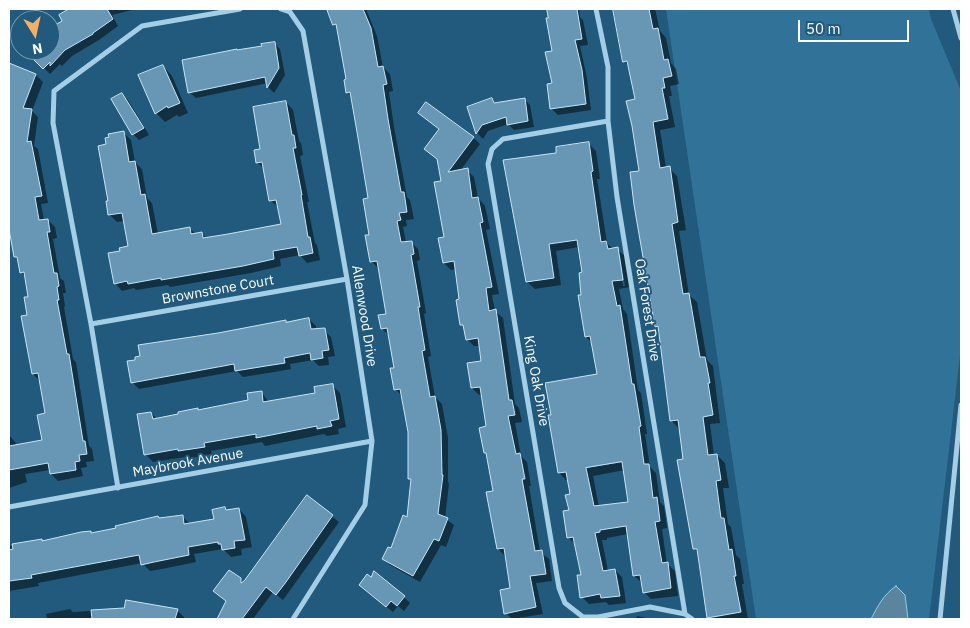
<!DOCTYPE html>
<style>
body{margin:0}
#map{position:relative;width:970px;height:628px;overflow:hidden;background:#215a7c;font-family:"IBM Plex Sans",sans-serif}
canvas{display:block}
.frame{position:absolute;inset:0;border:10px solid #fff;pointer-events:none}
.north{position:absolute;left:10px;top:10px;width:50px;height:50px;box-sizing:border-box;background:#215a7c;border:1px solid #7a9cb0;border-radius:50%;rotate:170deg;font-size:14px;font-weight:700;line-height:20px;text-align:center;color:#fff}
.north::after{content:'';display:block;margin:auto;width:18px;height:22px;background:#f2b066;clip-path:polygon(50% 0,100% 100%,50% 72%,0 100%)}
.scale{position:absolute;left:798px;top:20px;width:111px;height:22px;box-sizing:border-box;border:2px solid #fff;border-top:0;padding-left:6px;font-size:15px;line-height:18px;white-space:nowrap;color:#fff;-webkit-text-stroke:4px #215a7c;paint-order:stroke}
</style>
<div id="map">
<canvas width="970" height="628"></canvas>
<div class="frame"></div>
<div class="north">N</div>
<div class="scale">50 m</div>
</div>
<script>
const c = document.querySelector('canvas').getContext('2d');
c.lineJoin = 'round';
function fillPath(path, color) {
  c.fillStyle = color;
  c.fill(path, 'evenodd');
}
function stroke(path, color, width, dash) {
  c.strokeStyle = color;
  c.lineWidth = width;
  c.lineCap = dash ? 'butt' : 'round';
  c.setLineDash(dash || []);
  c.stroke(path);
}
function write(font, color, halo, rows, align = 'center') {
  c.font = font + ' "IBM Plex Sans",sans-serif';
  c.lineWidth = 4;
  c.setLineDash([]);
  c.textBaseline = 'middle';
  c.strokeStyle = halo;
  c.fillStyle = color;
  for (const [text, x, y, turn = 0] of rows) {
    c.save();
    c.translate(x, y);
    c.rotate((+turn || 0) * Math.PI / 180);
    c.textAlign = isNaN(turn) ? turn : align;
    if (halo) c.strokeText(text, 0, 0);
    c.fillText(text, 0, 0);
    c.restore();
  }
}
const green = new Path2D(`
 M666 9H929L931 19 961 91V347L929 619H908L905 595 896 587 887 593 871 619H756Z`);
const water = new Path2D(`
 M896 586 905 595 908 619H871C878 606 883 595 896 586Z`);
const shadow = new Path2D(`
 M81 9H136L112 15 118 26 99 40 72 56 62 66 60 64 50 74 26 50H50V30Z
 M328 9H366L377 36 383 67 390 74 393 91 389 92 394 127 407 197 410 200 414 219 406 220 407 226 403 227 406 243 411 242 418 249 420 260 417 261 426 313 424 314 431 356 428 357 435 397 442 404 448 438V482L449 484 445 518 454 525 446 547 441 545 420 582 390 565 383 558 392 550 408 518 412 481 409 478V432L402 396 395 389V369L390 336 382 329 388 315 380 268H378L371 261 369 199 352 97 347 92V80L338 28 335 24Z
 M548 9H579L580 17 583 20 588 45 580 46 587 78 591 110 558 115 552 109 553 52Z
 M615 9H655L660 31 666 38 671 63 676 69 679 84 670 86 672 96H669L675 127 660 130 666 168H669L677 176 686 230 679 231 689 295 697 302 707 360 713 366 720 423 710 424 714 456 717 455 725 463 729 488H723L728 524 731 527 736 555 740 559 744 584H742L748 619H710L708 617 699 553 694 549 680 430 672 421 660 329 656 326 640 172 636 100 629 66 624 61Z
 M274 43 280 49 285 75 274 93 268 87V83L196 98 189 92 263 47Z
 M9 65 36 75 43 82 32 111 38 117 34 146 38 149 48 203 41 204 44 220H48L55 227 57 238 53 239 60 278 64 281 66 293H63L65 306 64 307 73 359 76 362 89 446 92 449 94 461 86 462 87 467 81 468 83 476 58 481 51 474 50 470 25 474 27 482 9 488V437H11L18 446 43 441 46 414 40 381 33 374 29 316 30 298 26 277 21 272 19 261 15 257 9 222V213H12L9 197Z
 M163 66 172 76 188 113 179 117 177 115 165 122 156 113Z
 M122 94 128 100 149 135 139 140 133 134Z
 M524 99 530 105 534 127 514 130 508 124 488 131 483 139 477 133 468 108 492 100 496 104Z
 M286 102 293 110 299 141 301 143 303 155 300 156 309 202H307L315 243 317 245 320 260 307 263 300 255 280 259 281 266 251 273 170 287 168 285 136 290 134 288 122 291 115 283 121 252 129 247 124 221 117 222 110 215 107 202H110L108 145 124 133 131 140 135 162 142 169 147 198 152 203 158 234 189 228 196 234 202 233 207 239 282 225 279 208 270 200 265 170 258 163 262 150Z
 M420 113 473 137 480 144 460 171 467 170 474 177 478 198 485 206 490 229 486 230 499 294 492 295 495 311 503 318 515 404 519 408 522 422 515 423 521 456 527 462 531 486H529L540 552 549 559 552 581 536 583 543 614 512 619 506 613 512 589 505 556 498 549 494 492 487 455 485 453 488 427 482 394 479 395 472 388 483 362 480 346H474L467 339 465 328 462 324 461 300 456 269 451 270 444 263 439 239 445 238 442 182 439 161 426 149 440 130Z
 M589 144 596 151 600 179H597L607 243 613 249H617L625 256 630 287 619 289 623 309 627 314 638 390 641 393 647 434H645L650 467 656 473 660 502 664 506 667 528 662 529 667 564 675 571 678 596 651 599 644 592 643 584 634 576 628 534 607 538V540H602L608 571 615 570 622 577 626 603 609 605 606 602 589 604 582 597V576L576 545 568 537 572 495 568 480H566L559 473 553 416 598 375 593 344 586 337 582 296 584 273 579 247 556 251 561 285 535 289 527 282 558 154ZM618 255H620L625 286H623ZM625 470 629 503 599 507 593 476Z
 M309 319 316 326V330H324L331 337 335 356 328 357 329 365 319 366 313 360 290 364 291 369 274 372 243 377 237 371 139 389 132 382 287 323Z
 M332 385 340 393 346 427 338 429 339 434 327 436 324 434 265 446 262 442 211 451 212 454 187 459 185 457 153 462 145 454 151 413 158 420 250 401 261 392 269 402 316 394Z
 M307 497 339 522 283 600 273 592 253 619H218L227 602 214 591 240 579 244 583Z
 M225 509 227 511 239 509 246 517 252 547 241 549 242 555 231 557 223 549 194 554 196 562 162 569 150 571 142 563 38 583 39 586 9 591V546L92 534 159 519 182 516 190 524 215 520Z
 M366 591 404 597 410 603 404 611 398 606 393 612Z
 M70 609 73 612 125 609 177 610 184 617V619H38L47 618 46 614Z
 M637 616 651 619H652H636Z`);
const building = new Path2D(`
 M69 9H107L113 19 93 33V34L65 50 50 66V62L43 69 24 50H50V28L62 21 59 15Z
 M327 9H363L371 28 378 67 383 66 387 84 383 85 388 119 401 192H404L407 212 399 213 401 220 397 221 401 242 412 241 414 254 411 255 420 307H418L425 350 422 351 430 397 435 396 441 430 442 475H443L438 514 448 518 439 541 434 539 413 576 382 559 388 547 391 548 403 515 407 517 411 479H408V432L400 389 394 390 390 368H394L387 328 381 329 378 315 386 314 377 261 370 262 365 235H369L363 199 368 198 357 132 350 92 346 93 344 80 346 79 336 24 333 25Z
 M547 9H577L582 39 575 40 582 70 586 104 550 109 547 84 552 83 545 52 552 51 546 18H548Z
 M613 9H649L653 29 658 28 664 60 668 59 672 76 663 78 665 88H662L668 119 653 122 660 168 670 166 678 222 672 224 683 294 689 293 700 357H705L710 383H708L713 415 703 417 708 455 717 454 721 480 716 481 721 518H724L729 550 732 549 736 576H734L741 612 707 618 697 549H693L677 460 683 459 678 420 670 421 658 326 655 327 634 205 630 172 639 171 632 126 626 101 635 99 627 61 623 62Z
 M275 42 279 68 267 88 265 77 188 93 182 60 237 49V50L262 46 261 44Z
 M9 63 36 74 23 108 32 109 27 142 31 141 42 196 35 197 39 220 48 219 50 232H47L54 273H57L59 286 57 287 59 300H57L67 354H69L83 441H85L87 454 79 455 80 461 75 462 76 470 50 474 48 463 9 470V446L42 440 37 415 45 413 38 373 32 374 21 316 27 315 24 297H28L24 272 20 273 17 257H14L9 229Z
 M163 65 180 103 168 108 167 106 155 114 138 75Z
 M122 93 144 128 132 135 111 99Z
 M492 98 494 103 525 98 528 121 507 125 506 117 482 125 476 134 467 107Z
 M286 101 292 135H294L296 148H293L302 195H301L308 237H310L313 253 299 256 297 247 273 251 274 259 243 266 161 280V278L128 284 127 281 114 284 108 253 120 251 119 248 128 246 122 213 108 215 106 201H108L98 146 106 144 105 138 109 137 108 134 124 131 129 162 135 161 141 195 145 194 152 234 190 227 191 234 202 232 203 238 228 234 281 224 276 200 269 201 262 162 256 163 254 150 260 149 253 107Z
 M426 102 474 137 448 172 468 168 472 198 478 197 483 222 480 223 492 287 486 288 489 311 496 309 509 400H512L515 415 508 416 516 454 520 453 525 479H522L535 551 542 550 546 574 530 576 536 607 504 614 500 590 510 588 504 548 497 549 486 492 493 491 486 453H484L479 428 486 426 480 387 471 388 467 363 481 361 478 338 466 340 463 325H460L456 300 459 299 454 261 443 263 438 238 444 237 434 182 441 181 437 159 424 149 439 129 418 113Z
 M589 142 593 171 591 172 601 242 606 241 608 249 618 247 623 280 612 281 617 306 620 305 632 384H634L641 426 639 427 644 464H649L653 498 657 497 660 521 655 522 662 563 668 562 671 588 643 593 640 575 633 576 626 526 600 530V532L595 533 603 571 615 569 620 596 601 598 600 594 580 598 577 575H581L573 537 567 538 563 511 569 510 565 495 570 494 566 472 558 473 548 415H551L545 383 597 374 590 336 585 337 578 295H581L579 273 582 272 577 240 549 244 554 278 526 282 503 160 556 153V147ZM622 462 628 502 594 506 586 468Z
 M309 318 311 329 325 328 329 350 322 351 323 358 311 360 310 353 284 358 285 363 266 366 235 371 234 364 131 383 127 361 135 360V357L140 356 138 345 218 333 286 320V322Z
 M333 384 339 419 330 421 332 426 317 429V426L256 438V434L204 443 205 447 178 451V449L144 455 137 414 151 412 153 419 178 414V412L198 408V410L248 400 247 393 262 391 263 402 315 393 314 387Z
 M307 495 333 515 286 582 276 595 266 587 242 619H217L226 601 213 591 229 570 241 578V583L244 581Z
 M225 507 226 510 239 508 245 540 234 541 235 548 222 550 221 544H218V542L188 547 189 555 154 562 141 565 139 555 31 575 32 578 9 581V550L13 549 12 544 42 539V541L81 532 91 531V533L116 528 115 526 158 516 159 518 183 515 184 524 214 519 212 510Z
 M374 571 405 596 397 606 391 601 386 607 359 585 367 574 371 577Z
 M126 600 178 609 175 619H92L91 610 124 608Z`);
const minor = new Path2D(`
 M281 9 290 12 303 31 347 279 372 441 365 505 293 619
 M596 9 608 67V121L617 197 685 614
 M953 9 961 38
 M608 121 503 139 492 149 488 164 559 588 565 603 583 617H598L650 607 685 614 692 619
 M91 324 347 279
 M118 488 91 324 53 123 54 91 142 26 240 9
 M9 507 372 441
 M940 619 961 405`);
const streetNames = [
 ["Brownstone Court",218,290,-10],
 ["Oak Forest Drive",647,310,81],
 ["Allenwood Drive",364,316,81],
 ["King Oak Drive",536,381,80],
 ["Maybrook Avenue",188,463,-10]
];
fillPath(green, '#317398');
fillPath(water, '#5b859e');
stroke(water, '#98cce7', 1);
fillPath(shadow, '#0007');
fillPath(building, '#6797b4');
stroke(building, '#c8e4f5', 1);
stroke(minor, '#a4cee6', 5);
write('14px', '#fff', '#215a7c', streetNames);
</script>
